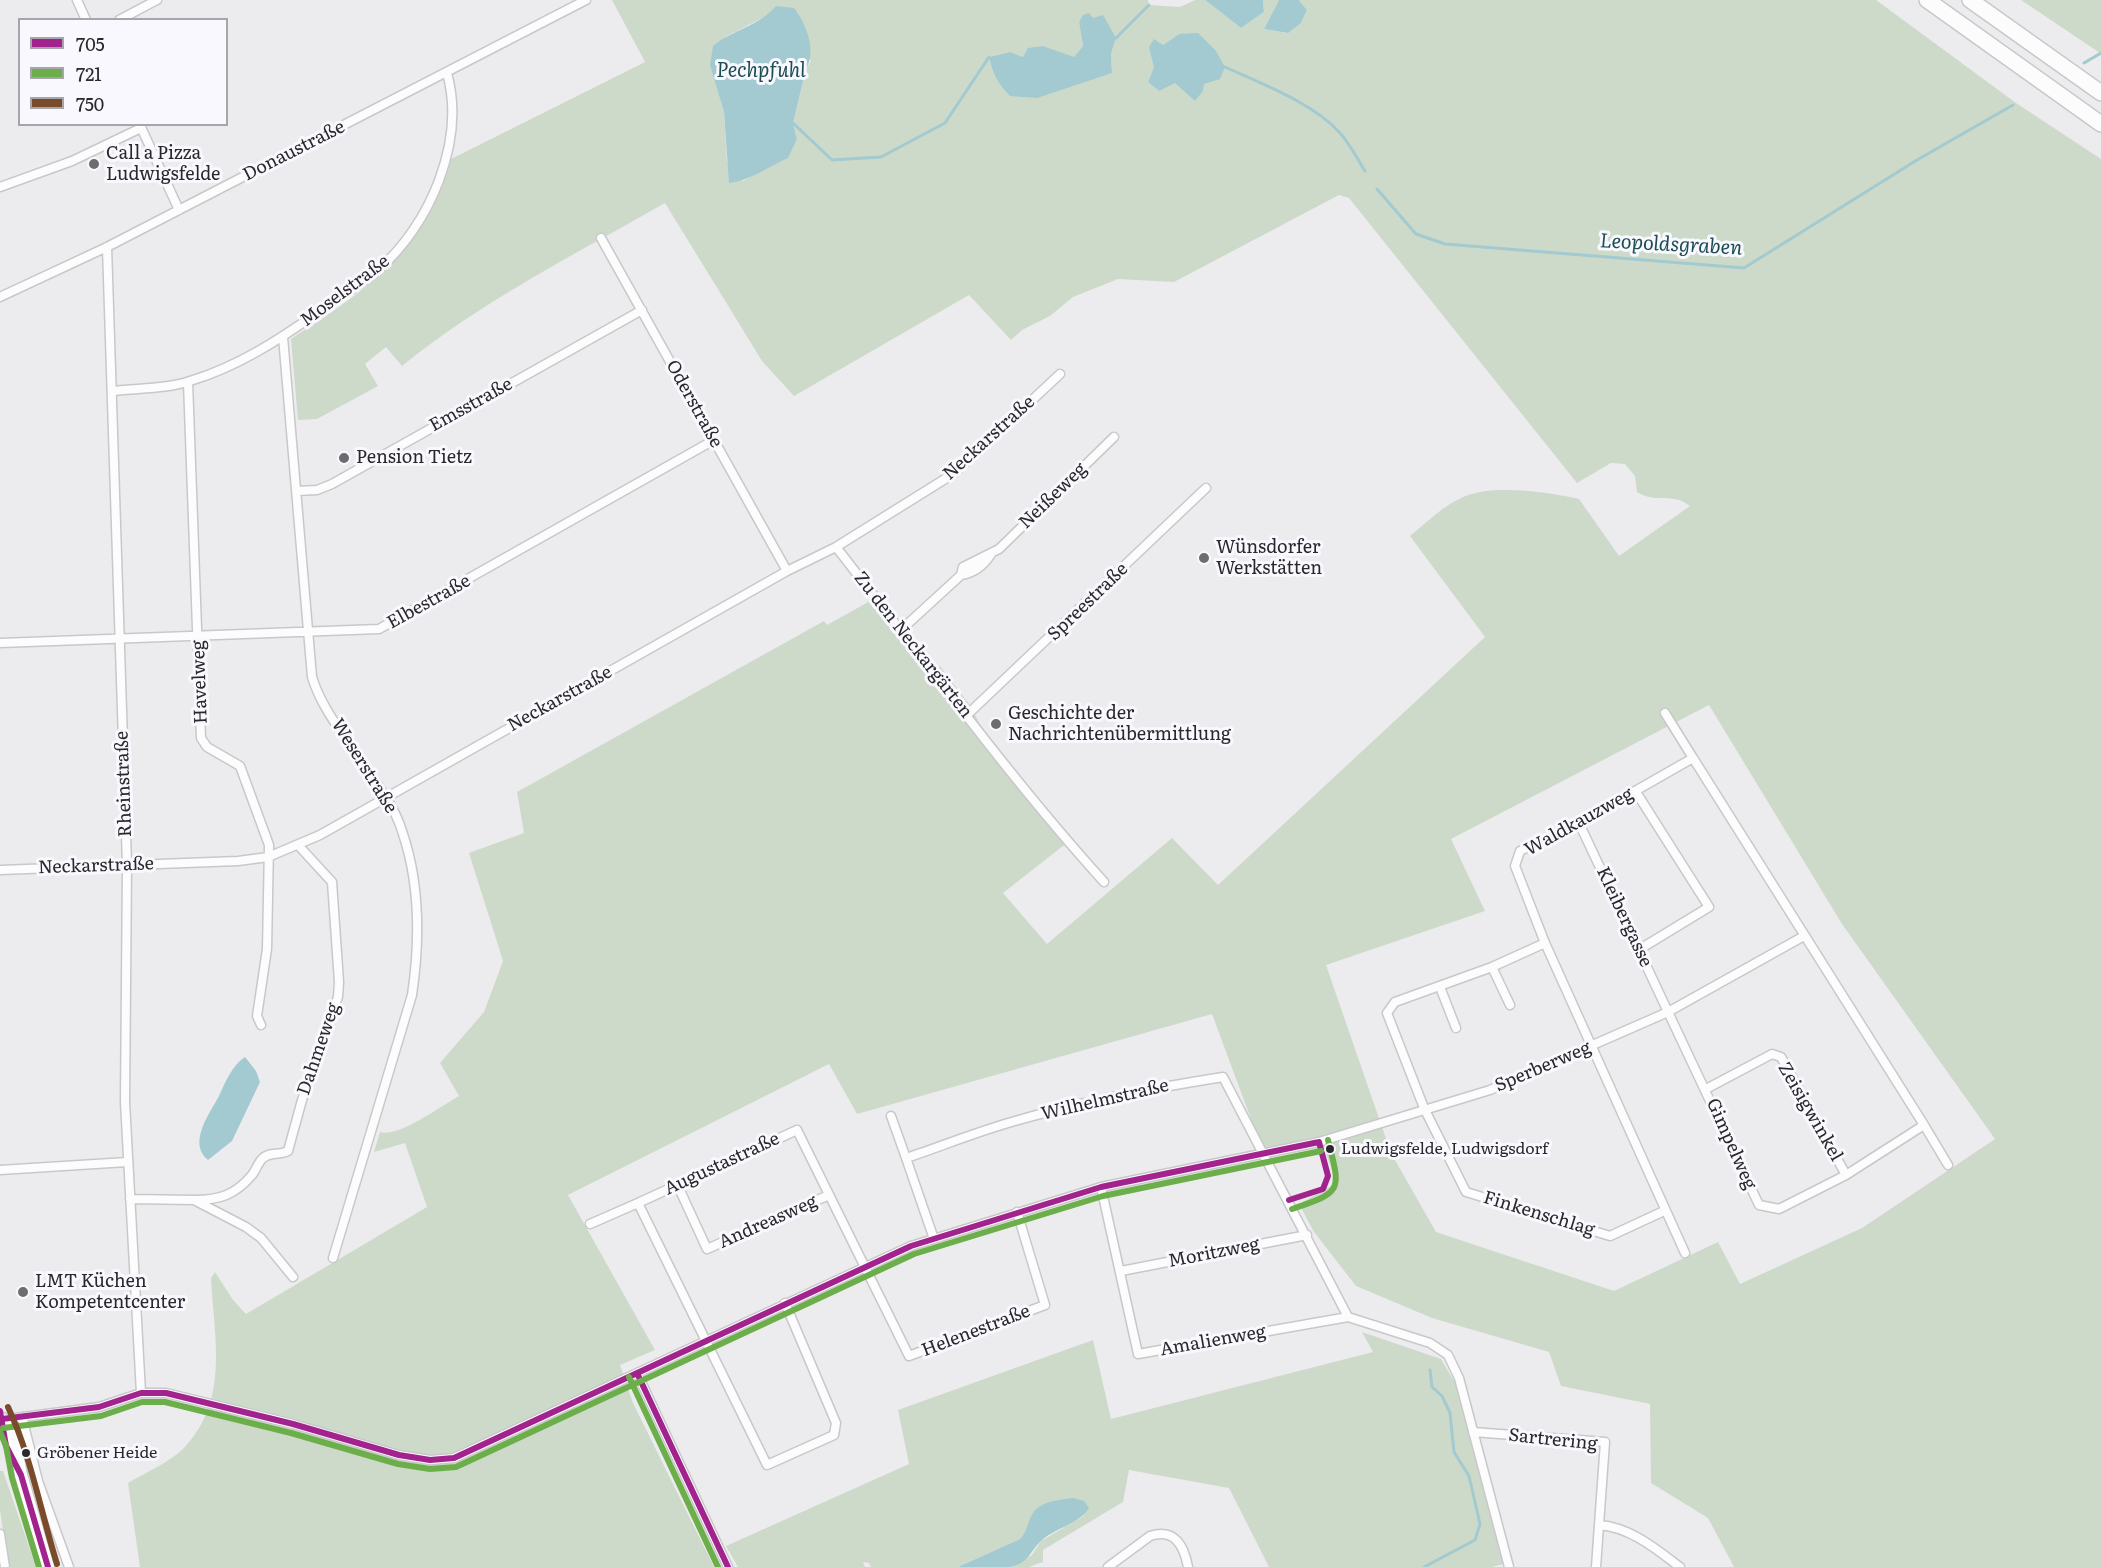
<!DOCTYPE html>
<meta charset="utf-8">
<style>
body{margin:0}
#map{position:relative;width:2101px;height:1567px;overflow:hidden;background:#ececef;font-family:Literata,serif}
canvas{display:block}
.legend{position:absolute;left:18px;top:18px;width:210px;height:108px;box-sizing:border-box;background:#f8f8fe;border:2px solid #a5a5aa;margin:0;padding:8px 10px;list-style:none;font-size:18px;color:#29292b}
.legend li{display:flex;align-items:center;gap:12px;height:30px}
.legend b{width:30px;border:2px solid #a5a5aa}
</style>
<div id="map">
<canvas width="2101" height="1567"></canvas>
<ul class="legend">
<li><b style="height:8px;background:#a2238e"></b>705</li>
<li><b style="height:8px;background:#6caf4a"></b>721</li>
<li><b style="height:8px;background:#7a4b2a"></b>750</li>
</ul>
</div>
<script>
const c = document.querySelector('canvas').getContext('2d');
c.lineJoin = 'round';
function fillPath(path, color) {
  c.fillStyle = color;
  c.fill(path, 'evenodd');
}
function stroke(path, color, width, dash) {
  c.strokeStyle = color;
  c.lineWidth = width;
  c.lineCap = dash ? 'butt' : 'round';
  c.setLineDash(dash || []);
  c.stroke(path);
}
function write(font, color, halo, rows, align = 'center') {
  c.font = font + ' Literata,serif';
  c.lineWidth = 6;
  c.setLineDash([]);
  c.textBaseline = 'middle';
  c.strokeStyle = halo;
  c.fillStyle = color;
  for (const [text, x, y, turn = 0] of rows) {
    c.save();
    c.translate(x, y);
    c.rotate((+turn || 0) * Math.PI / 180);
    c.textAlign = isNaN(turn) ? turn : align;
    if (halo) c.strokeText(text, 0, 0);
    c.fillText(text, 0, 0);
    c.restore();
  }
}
const green = new Path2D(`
 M612 0H1148L1149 5 1180 7 1195 0H1205L1241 28 1264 12 1263 0H1279L1264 29 1287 33 1301 23 1307 10 1299 0H1876L2016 103 2101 159V1567H1734L1708 1518 1651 1483 1650 1404 1561 1386 1549 1352 1432 1318 1356 1286 1314 1232 1299 1204 1336 1183 1321 1138 1264 1154 1212 1014 857 1114 829 1064 568 1195 655 1350 620 1365 633 1403 714 1567H140L128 1483C146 1472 167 1464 183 1449 230 1401 214 1338 211 1278L215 1272 233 1300 246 1314 427 1207 405 1143 374 1152 380 1132C398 1138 441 1106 459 1096L440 1063 484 1012 503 961 469 853 524 833 517 792 824 621 827 625 870 601 928 675 940 666 969 704 999 759 1068 842 1003 893 1047 944 1172 838 1218 885 1485 637 1410 536C1427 522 1443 506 1463 497 1494 484 1547 492 1579 499L1619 556 1690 506C1673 492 1655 504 1637 492L1635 476 1625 464 1611 463 1577 483 1349 198 1339 195 1174 282 1118 279 1073 297 1050 316 1022 330 1011 340 969 295 794 396 762 361 665 203C576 254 482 301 402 366L386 347 365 364 378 386 317 419 298 420 291 339C368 289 425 252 451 159L645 62ZM770 14 811 61 806 69 793 123 797 139 787 158 760 170 743 181 727 161 724 112 714 76 725 37ZM1096 18 1116 38 1111 54 1112 73 1077 83 989 57 1010 52 1023 57 1043 46 1074 58 1083 46 1079 21ZM1179 34 1159 91 1148 82 1163 45ZM1709 705 1842 924 1995 1139 1862 1228 1740 1284 1718 1242 1614 1291 1436 1232 1391 1153 1326 965 1485 911 1451 839Z
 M2021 0H2101V54L2097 51Z
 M1362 1332 1441 1359 1457 1386 1492 1521 1496 1520 1507 1563 1492 1567H1269L1229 1488 1129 1470 1123 1502 1043 1550V1562L1029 1567H1010L1032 1555 1041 1541 1085 1515 1025 1534 1020 1539 958 1567H871L869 1563 863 1562 865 1567H738L726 1546 909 1464 898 1410 1093 1340 1111 1419 1373 1352Z
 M0 1471H3L36 1567H8L0 1510Z`);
const water = new Path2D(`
 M1205 0H1263L1264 12 1241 28Z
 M1279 0H1299L1307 10 1301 23 1288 33 1264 29Z
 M776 6 794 8C806 23 817 51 806 69L793 123 797 139 788 158C768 167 749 181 729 183L724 112 710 65 713 46C732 30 759 26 776 6Z
 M1089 13 1093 18 1103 15 1116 38 1111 54 1112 73 1037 98 1010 96C998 84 993 74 989 57L1010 52 1023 57 1028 48 1043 46 1074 57 1083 46 1079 22 1083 15Z
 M1198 33 1216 51 1225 67 1220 79 1204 84 1203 91 1195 101 1175 83 1159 91 1148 82 1154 67 1149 47 1154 39 1163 45 1179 34Z
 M245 1057 256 1071 260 1082 232 1141 208 1160C187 1143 210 1113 219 1096 225 1083 232 1065 245 1057Z
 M1073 1498 1084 1501 1089 1508C1078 1525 1054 1528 1040 1542 1029 1553 1028 1564 1009 1567 993 1567 974 1567 958 1567L1020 1539C1028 1531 1027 1522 1033 1513 1041 1501 1059 1500 1073 1498Z`);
const stream = new Path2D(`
 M1116 38 1149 5
 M2084 63 2101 53
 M1225 67C1260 83 1313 103 1339 132 1350 143 1357 159 1365 171
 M793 123 832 160 881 157 945 123 989 57
 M1377 189 1416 234 1445 244 1744 268 1917 160 2013 105
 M1424 1567 1475 1540 1480 1524 1469 1476 1454 1452 1450 1413 1442 1396 1432 1387 1430 1370`);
const minor = new Path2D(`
 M77 0 86 20
 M119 20 157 0
 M140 125 179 210
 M0 187 72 161 141 128
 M601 238 787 571
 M107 247 127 865 125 1102 141 1393
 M0 297 107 247 586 0
 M283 337 312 677C322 710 347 739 366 768 380 788 395 808 402 831 420 883 420 941 412 995L333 1258
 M188 382 201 738 207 747 240 766 269 845 267 949 257 1016 261 1025
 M114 391C138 388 167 389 190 381 237 367 279 340 318 312 338 298 360 286 378 270 430 225 466 141 447 73
 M297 491 317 490 332 484 642 310
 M836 547C924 659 1008 776 1104 882
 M961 575C974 573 984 565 991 554
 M901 630 961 575 963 567 999 549 1114 437
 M0 643 379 629 714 440
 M1665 713 1693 758
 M968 714 1206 488
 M1636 792 1709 907 1640 949
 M1579 823 1759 1205 1779 1209 1846 1175 1924 1125 1693 758 1579 823 1520 851 1515 866 1545 943 1685 1253
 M0 870 238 861 268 857 320 835 787 571 836 547 953 474 1060 374
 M1545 943 1492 967 1395 1002 1387 1013 1424 1108 1466 1192 1610 1236 1664 1211
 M1492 967 1510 1005
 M1440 987 1456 1028
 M1706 1089 1772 1054 1781 1057 1846 1175
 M891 1116 906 1158
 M1924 1125 1948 1165
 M0 1170 127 1162
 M677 1184 707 1249 829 1195
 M1101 1187 1138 1354 1348 1317 1430 1343 1448 1355 1459 1378 1509 1567
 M130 1199 194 1200 246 1227 261 1238 293 1277
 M194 1200C220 1200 235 1195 252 1175 256 1170 258 1163 262 1159 269 1151 279 1156 288 1151L302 1100 338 997 339 982 332 882 298 845
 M590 1224 638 1203
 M934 1239 906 1158C942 1146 979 1131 1015 1121 1084 1101 1153 1088 1223 1077L1348 1317
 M1121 1271 1307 1235
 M785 1303 836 1423 834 1435 767 1465 638 1203 797 1130 909 1356 1045 1305 1017 1212
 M637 1373 728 1567
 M22 1417 38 1481 69 1567
 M0 1420 99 1407 141 1393H166L293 1424 399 1455 430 1460 454 1458 911 1246 1101 1187 1319 1142 1490 1090 1668 1012 1804 936
 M1473 1432 1605 1442 1599 1525C1630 1527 1656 1549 1680 1567
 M0 1534 5 1567
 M1108 1567 1150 1536C1175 1528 1184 1546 1188 1567
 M1596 1567 1599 1525`);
const secondary = new Path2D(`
 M2 1419 15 1443 21 1475 48 1567`);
const motorway = new Path2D(`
 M1927 0 2101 124
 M1970 0 2101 93`);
const bus1 = new Path2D(`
 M1289 1200 1323 1189 1328 1176 1319 1142
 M637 1373 728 1567
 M0 1411 6 1446 21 1475 48 1567
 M2 1419 99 1407 141 1393H166L293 1424 399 1455 430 1460 454 1458 911 1246 1101 1187 1319 1142`);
const bus2 = new Path2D(`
 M1292 1209C1343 1192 1341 1191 1328 1140
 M629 1377 718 1567
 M3 1428 101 1416 142 1402H165L291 1433 398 1464 430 1469 456 1467 914 1254 1103 1196 1321 1151
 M0 1432 6 1446 12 1478 39 1567`);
const bus3 = new Path2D(`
 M8 1407C31 1456 41 1513 57 1564`);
const markers = [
 [94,164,6,"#6d6d70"],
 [344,458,6,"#6d6d70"],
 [1204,558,6,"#6d6d70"],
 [996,724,6,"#6d6d70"],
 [1330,1149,5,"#29292b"],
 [23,1292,6,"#6d6d70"],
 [26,1453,5,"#29292b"]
];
const busNames = [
 ["Ludwigsfelde, Ludwigsdorf",1341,1149],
 ["Gröbener Heide",37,1453]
];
const streetNames = [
 ["Donaustraße",294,151,-27],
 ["Moselstraße",345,291,-37],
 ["Oderstraße",694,404,61],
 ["Emsstraße",471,405,-29],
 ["Neckarstraße",989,438,-42],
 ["Neißeweg",1053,496,-44],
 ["Elbestraße",429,602,-29],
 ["Spreestraße",1088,602,-44],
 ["Zu den Neckargärten",913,645,52],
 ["Havelweg",200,682,-92],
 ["Neckarstraße",560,699,-29],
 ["Weserstraße",364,766,58],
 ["Rheinstraße",124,784,-92],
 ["Waldkauzweg",1579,822,-29],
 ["Neckarstraße",96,866,-2],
 ["Kleibergasse",1624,917,65],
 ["Dahmeweg",319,1049,-71],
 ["Sperberweg",1543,1067,-23],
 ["Wilhelmstraße",1105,1100,-13],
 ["Zeisigwinkel",1810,1112,60],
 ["Gimpelweg",1731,1144,66],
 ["Augustastraße",722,1164,-25],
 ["Finkenschlag",1539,1214,17],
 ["Andreasweg",768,1222,-24],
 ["Moritzweg",1214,1253,-11],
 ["Helenestraße",976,1331,-21],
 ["Amalienweg",1213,1341,-10],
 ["Sartrering",1553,1440,6]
];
const poiNames = [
 ["Call a Pizza",106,154],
 ["Ludwigsfelde",106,175],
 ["Pension Tietz",356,458],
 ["Wünsdorfer",1216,548],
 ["Werkstätten",1216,569],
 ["Geschichte der",1008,714],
 ["Nachrichtenübermittlung",1008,735],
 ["LMT Küchen",35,1282],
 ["Kompetentcenter",35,1303]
];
const waterNames = [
 ["Pechpfuhl",761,71],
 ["Leopoldsgraben",1671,245,3]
];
fillPath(green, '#cddaca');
fillPath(water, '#a2cad0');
stroke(stream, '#a2cad0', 3);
stroke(minor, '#c8c8cb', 11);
stroke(secondary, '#c8c8cb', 15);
stroke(motorway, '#c8c8cb', 18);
stroke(minor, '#fcfcfd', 8);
stroke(secondary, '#fcfcfd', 12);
stroke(motorway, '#fcfcfd', 15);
stroke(bus1, '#a2238e', 6);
stroke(bus2, '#6caf4a', 6);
stroke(bus3, '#7a4b2a', 6);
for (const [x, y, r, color] of markers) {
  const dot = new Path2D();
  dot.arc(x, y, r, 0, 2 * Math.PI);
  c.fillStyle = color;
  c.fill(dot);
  stroke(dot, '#f8f8fe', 2);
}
write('16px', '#29292b', '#f8f8fe', busNames, 'left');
write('18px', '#29292b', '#f8f8fe', streetNames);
write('18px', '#29292b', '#f8f8fe', poiNames, 'left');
write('italic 20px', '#1b4d53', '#f8f8fe', waterNames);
</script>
